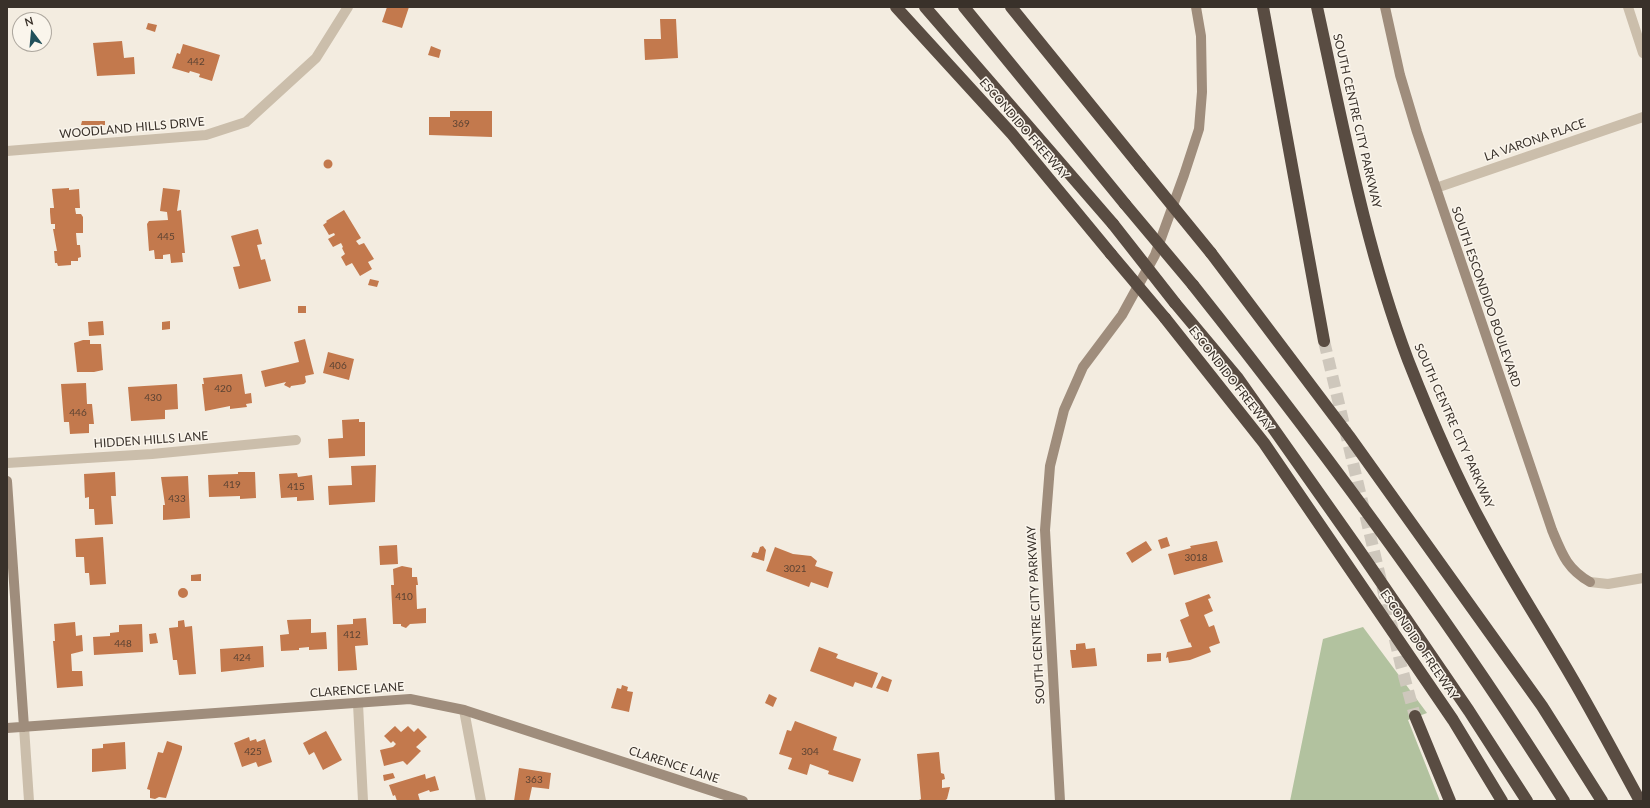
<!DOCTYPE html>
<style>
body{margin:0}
#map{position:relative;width:1650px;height:808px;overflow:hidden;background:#f3ece0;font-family:Lato,sans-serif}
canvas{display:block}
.frame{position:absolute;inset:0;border:8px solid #39312a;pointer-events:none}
.north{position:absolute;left:12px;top:12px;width:40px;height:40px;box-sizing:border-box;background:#faf5ec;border:1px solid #ada79e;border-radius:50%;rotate:344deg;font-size:11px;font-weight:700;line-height:16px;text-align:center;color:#39312a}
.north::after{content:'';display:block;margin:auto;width:14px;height:18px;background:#204f5a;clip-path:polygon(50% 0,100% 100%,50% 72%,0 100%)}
</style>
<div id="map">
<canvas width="1650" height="808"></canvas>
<div class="frame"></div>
<div class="north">N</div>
</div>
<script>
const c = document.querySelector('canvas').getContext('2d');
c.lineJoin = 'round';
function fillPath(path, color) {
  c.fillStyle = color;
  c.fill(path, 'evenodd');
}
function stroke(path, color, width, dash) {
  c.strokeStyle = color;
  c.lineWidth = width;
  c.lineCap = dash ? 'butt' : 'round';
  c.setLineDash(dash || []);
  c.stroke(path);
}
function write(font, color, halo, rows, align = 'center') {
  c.font = font + ' Lato,sans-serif';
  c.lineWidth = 3;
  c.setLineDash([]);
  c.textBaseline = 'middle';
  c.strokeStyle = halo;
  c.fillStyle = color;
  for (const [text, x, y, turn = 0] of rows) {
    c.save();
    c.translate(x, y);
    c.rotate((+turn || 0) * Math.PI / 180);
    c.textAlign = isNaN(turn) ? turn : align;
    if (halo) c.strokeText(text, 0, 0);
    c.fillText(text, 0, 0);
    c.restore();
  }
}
const green = new Path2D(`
 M1363 627 1427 713 1408 720 1440 801H1290L1323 639Z`);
const building = new Path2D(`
 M387 7H409L402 28 382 22Z
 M660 19H676L678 58 645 60 644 39H661Z
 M148 23 157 25 155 32 146 29Z
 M122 41 124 58 134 57 135 74 97 76 93 43Z
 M183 44 220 55 212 81 199 77 200 74 190 71 189 73 172 68 177 53 180 54Z
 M431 46 441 50 439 58 428 55Z
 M450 111H492V137L429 135V117H450Z
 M82 121H105V125H81Z
 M323.5 164a4.5 4.5 0 1 1 9 0a4.5 4.5 0 1 1-9 0Z
 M69 188V190L79 189 80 208H75L76 214H81L83 217V233H76L77 245H80L81 257 78 258V261H71V265L58 266 57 263H55L54 251H57L53 229H55V224H51L50 212V208H54L52 189Z
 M163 188 180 190 177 211 181 210 185 253H182L183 262 171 263 170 254 163 255V259H155L154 250 149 251 147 224 149 221 168 220 167 212 160 211Z
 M344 210 361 238 356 241 359 245 364 243 374 259 368 262 372 269 360 276 352 263 346 266 341 257 345 254 342 248 343 247 341 243 333 247 328 239 335 235 334 233 329 235 323 225 327 222 326 221Z
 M258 229 262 244 257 245 261 260 265 259 271 281 239 289 233 267 240 266 231 236Z
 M370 279 379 281 377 287 368 285Z
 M298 306H306V313H298Z
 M103 321 104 335 89 336 88 322Z
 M170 321V329L162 330V322Z
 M305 339 314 374 305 376 306 382 304 384 291 386 290 388 284 385 286 382 265 387 261 371 299 362 294 342Z
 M83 340H90V344H101L103 370 94 372H77L74 343Z
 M328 352 354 359 349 380 323 373Z
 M242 374 245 394 251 393 252 403 246 404 247 407 230 409V406L205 411 202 384H204L203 378Z
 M86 383 87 404H92L94 424H89V433L70 434 69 422H64L61 384Z
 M177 384 178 409 165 410V419L131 421 128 387Z
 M359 419V422H365V456L329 458 328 439 343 438 342 420Z
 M376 465 375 502 329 505 328 486 352 485 351 466Z
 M115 472 116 496H111L113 524 95 525 94 509H89V497L85 498 84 474Z
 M238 472H255L256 498 240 499V496L209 497 208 475 238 474Z
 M297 473 298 477 312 475 314 500 297 501V497L281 498 279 474Z
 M188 476 190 518 163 520V505H165L161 477Z
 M103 537 106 584 90 585 89 573H85L84 557H76L75 539Z
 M1167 537 1170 546 1161 549 1158 540Z
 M1146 541 1152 550 1132 563 1126 553Z
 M1217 541 1223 562 1174 575 1168 554 1191 548 1190 546Z
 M397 545 398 564 380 565 379 546Z
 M763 546 766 550 764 561 751 557 753 552 758 553 760 547Z
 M775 547 793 554 811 556 817 561 815 566 833 572 828 588 811 582 809 587 766 571Z
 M402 566 412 568V577H417L418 585H416L417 609 426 608V623L410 624 406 628 401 626V624H393L391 585H394L393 569Z
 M201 574V581H191V575Z
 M178 593a5 5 0 1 1 10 0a5 5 0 1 1-10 0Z
 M1209 594 1211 598 1208 599 1213 611 1204 615 1209 627 1214 625 1220 643 1209 647 1211 652 1190 660 1169 663 1168 657 1166 658 1167 652 1192 647 1190 642 1189 643 1180 620 1189 616 1185 603Z
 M366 618 368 645 355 646 357 670 338 671 337 625 353 624V619Z
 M311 619V633L326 632 327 649 309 650V647L299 648V650L281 651 280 635 289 634 287 620Z
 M184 620 185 627 192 626 196 674 179 675 177 660H173L169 628 178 627V621Z
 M75 622 76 636 82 635 83 651 71 654 72 671H82L83 686 57 688 53 641H55L54 624Z
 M142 624 143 652 94 655 93 637 110 636V633L119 632V625Z
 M156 633 158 643 150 644 149 634Z
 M1085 643 1086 649 1095 648 1097 666 1072 668 1070 650H1076V644Z
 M263 646 264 667 221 672 220 649Z
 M819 647 838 654 836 658 878 673 872 688 855 682 853 687 810 671Z
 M1161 653V661L1147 662V654Z
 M882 676 892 680 888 692 876 688Z
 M622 685 628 687 627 691 633 692 629 712 611 708 617 688 621 689Z
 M769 694 777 698 773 707 765 703Z
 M795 721 837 737 833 750 861 759 853 782 828 774 829 771 810 764 807 775 788 769 792 758 779 754 787 730 791 731Z
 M395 726 401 732 408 726 414 732 418 728 427 737 416 747 421 751 407 765 403 761 384 766 380 750 393 747 396 744 393 741 391 743 384 736Z
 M326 731 342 760 323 770 314 752 309 755 303 743Z
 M249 737 250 741 256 739 257 742 265 739 272 762 258 767 256 762 242 767 234 743Z
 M167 741 182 746V749L166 798 159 797 155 799 150 798V790L147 789 158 752 163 753Z
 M125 742 126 769 92 772V749L103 748V744Z
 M939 752 941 773 944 774 945 779 942 780V788L950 787 947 799 944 801H917L921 799 917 754Z
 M519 768 551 773 549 789 532 787 529 801H514Z
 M393 773 395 778 384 781 383 775Z
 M425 774 426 779 435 776 439 790 430 792 429 790 418 794 420 801H397L395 795 393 796 389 785Z`);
const highwayTunnel = new Path2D(`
 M1324 341 1401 665 1415 716`);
const street = new Path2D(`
 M1628 7 1643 53
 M7 151 206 135 246 122 316 58 348 7
 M1436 188 1643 117
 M7 463 152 454 296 440
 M1590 582 1608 584 1643 578
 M358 704 363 801
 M464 710 481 801
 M24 727 29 801`);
const secondary = new Path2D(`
 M1385 7 1400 75 1417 132 1552 530C1562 554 1567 569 1590 582
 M7 481 24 727
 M7 728 410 699 464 710 743 801
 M1060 801 1045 530 1050 466 1064 410 1083 367 1122 315 1155 255 1184 175 1199 129 1202 92 1201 36 1196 7`);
const highway = new Path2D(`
 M896 7 1012 134 1111 254
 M925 7 1113 224
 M964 7 1125 204
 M1011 7 1140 166
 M1263 7 1324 341
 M1317 7C1343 125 1365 246 1408 360 1430 416 1454 473 1483 526 1510 577 1542 626 1571 676 1595 717 1617 759 1640 801
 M1211 253 1349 436 1542 706 1602 801
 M1193 285C1325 451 1451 621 1564 801
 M1175 303 1237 377 1359 550 1469 711 1527 801
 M1165 318 1264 443 1453 720 1502 801
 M1415 716 1450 801`);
const highwayBridge = new Path2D(`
 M1140 166 1211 253
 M1125 204 1193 285
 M1113 224 1175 303
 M1111 254 1165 318`);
const numberNames = [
 ["442",196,62],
 ["369",461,124],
 ["445",166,237],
 ["406",338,366],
 ["420",223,389],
 ["430",153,398],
 ["446",78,413],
 ["419",232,485],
 ["415",296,487],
 ["433",177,499],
 ["3018",1196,558],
 ["3021",795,569],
 ["410",404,597],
 ["412",352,635],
 ["448",123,644],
 ["424",242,658],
 ["425",253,752],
 ["304",810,752],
 ["363",534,780]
];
const streetNames = [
 ["SOUTH CENTRE CITY PARKWAY",1357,121,77],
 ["WOODLAND HILLS DRIVE",132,128,-5],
 ["ESCONDIDO FREEWAY",1024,129,49],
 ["LA VARONA PLACE",1535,140,-19],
 ["SOUTH ESCONDIDO BOULEVARD",1486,297,71],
 ["ESCONDIDO FREEWAY",1231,379,52],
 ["SOUTH CENTRE CITY PARKWAY",1454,426,66],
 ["HIDDEN HILLS LANE",151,440,-4],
 ["SOUTH CENTRE CITY PARKWAY",1036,615,-93],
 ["ESCONDIDO FREEWAY",1419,645,56],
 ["CLARENCE LANE",357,690,-4],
 ["CLARENCE LANE",674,765,18]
];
fillPath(green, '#b2c29f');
fillPath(building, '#c3794d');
stroke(highwayTunnel, '#cec7bc', 12, [12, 6]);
stroke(street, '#cbbeab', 10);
stroke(secondary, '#9f8d7c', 10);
stroke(highway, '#594c42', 12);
stroke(highwayBridge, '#594c42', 12);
write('10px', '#5c4333', null, numberNames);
write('12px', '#39312a', '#faf5ec', streetNames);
</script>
